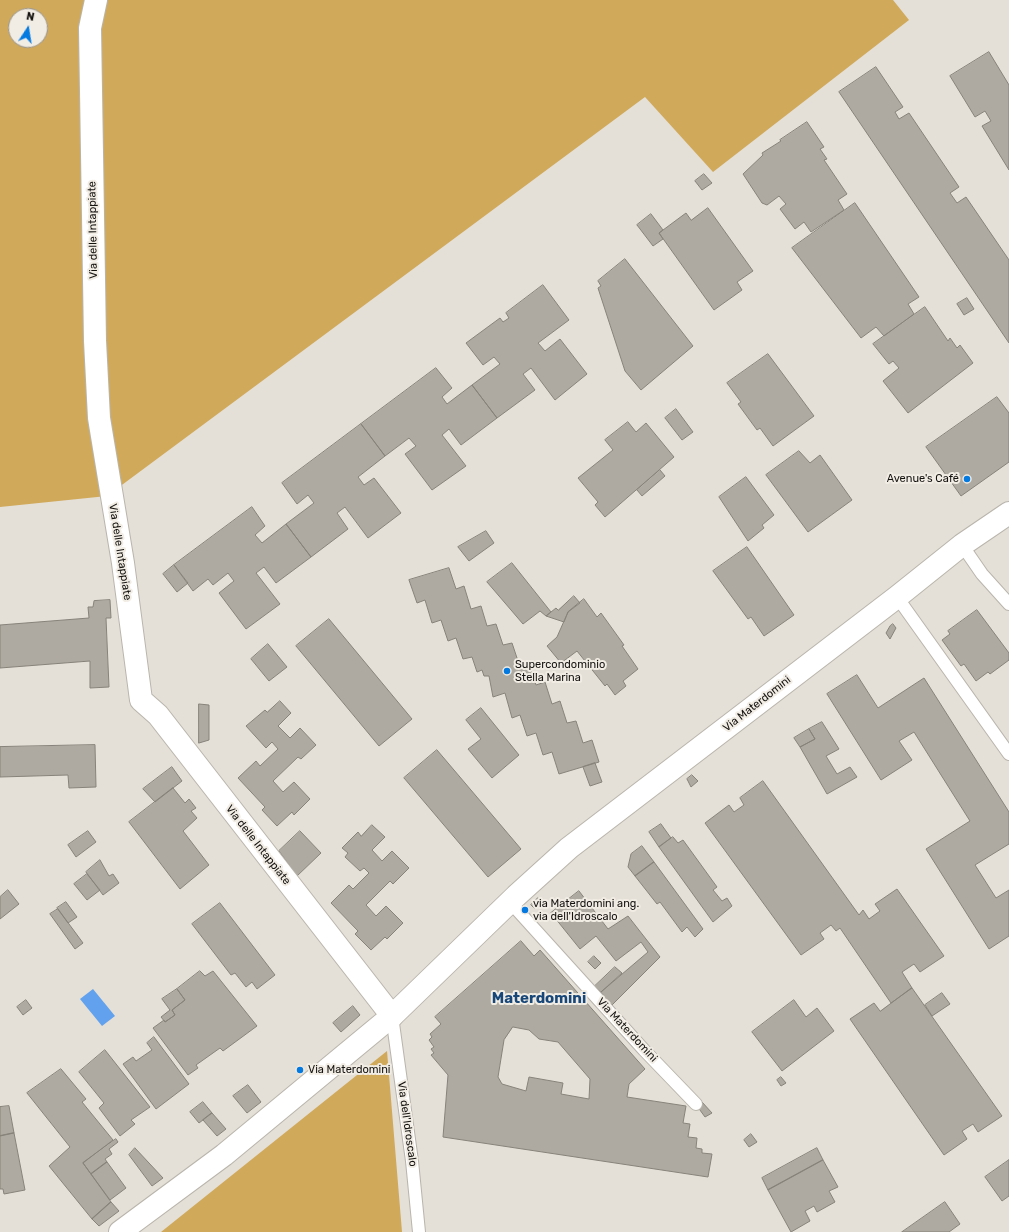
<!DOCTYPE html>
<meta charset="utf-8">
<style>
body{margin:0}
#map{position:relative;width:1009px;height:1232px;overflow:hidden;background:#e4dfd7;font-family:Rubik,sans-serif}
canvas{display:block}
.north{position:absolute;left:8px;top:8px;width:40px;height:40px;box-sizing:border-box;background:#f1ece4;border:1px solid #99958f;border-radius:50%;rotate:12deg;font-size:11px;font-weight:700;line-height:16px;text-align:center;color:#14120f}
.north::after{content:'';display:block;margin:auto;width:14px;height:18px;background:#047ae1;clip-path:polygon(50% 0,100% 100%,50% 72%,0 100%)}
</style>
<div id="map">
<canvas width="1009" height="1232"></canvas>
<div class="north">N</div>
</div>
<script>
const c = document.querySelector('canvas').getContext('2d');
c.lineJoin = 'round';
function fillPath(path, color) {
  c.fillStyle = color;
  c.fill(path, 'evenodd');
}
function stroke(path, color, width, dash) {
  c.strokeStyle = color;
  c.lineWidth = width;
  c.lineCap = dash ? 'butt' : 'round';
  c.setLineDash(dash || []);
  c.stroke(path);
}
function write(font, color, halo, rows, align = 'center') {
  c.font = font + ' Rubik,sans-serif';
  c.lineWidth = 4;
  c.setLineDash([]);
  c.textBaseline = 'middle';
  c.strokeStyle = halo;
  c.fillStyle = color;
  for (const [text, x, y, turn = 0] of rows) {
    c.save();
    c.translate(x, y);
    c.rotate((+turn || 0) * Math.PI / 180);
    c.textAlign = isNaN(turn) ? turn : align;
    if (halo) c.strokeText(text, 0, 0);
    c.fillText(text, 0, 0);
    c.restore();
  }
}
const green = new Path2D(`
 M0 0H893L909 20 713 172 645 97 107 496 0 507ZM16 16H40V40H16Z
 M387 1051 402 1232H161Z`);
const water = new Path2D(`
 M93 989 115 1016 102 1026 80 999Z`);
const building = new Path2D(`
 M989 52 1009 85V170L982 126 991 121 985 111 975 117 950 76Z
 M876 67 903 107 895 112 899 119 909 113 959 187 950 193 957 203 966 197 1009 260V343L839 92Z
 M807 122 824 147 820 149 827 159 824 160 847 194 838 200 844 210 811 232 804 222 795 229 780 209 786 204 779 196 767 205 762 203 743 174 763 155 762 153 781 141 780 140Z
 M704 174 712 183 702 190 695 181Z
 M855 203 919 297 908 304 914 314 884 336 876 327 861 338 792 248Z
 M708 208 753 271 737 282 742 290 714 310 659 233 686 213 691 220Z
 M651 214 663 230 659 233 663 239 653 246 637 225Z
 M625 259 693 346 641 390 625 371 598 288 601 286 598 281Z
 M543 285 569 320 538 343 545 351 560 339 587 374 555 400 531 368 523 374 535 390 497 418 472 385 500 364 494 357 483 365 466 343 500 318 503 322 509 318 506 313Z
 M967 298 974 309 964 315 957 304Z
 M925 307 948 341 950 338 957 348 960 345 973 363 908 413 883 381 899 368 893 361 889 364 873 344Z
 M768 354 814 416 773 446 760 428 757 430 738 404 741 402 727 383Z
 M436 368 452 388 442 397 447 404 472 385 497 418 461 445 449 429 442 435 466 466 432 490 405 454 416 446 409 438 385 456 361 424Z
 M997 397 1009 413V462L961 496 926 447Z
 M676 409 693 432 682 440 665 418Z
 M628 422 636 432 646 423 674 457 605 517 595 505 598 502 578 478 613 450 605 440Z
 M361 424 385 456 358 477 364 485 374 478 401 513 368 538 345 507 337 513 348 529 311 557 286 524 314 503 308 495 297 504 282 483Z
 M799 451 810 463 820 455 852 500 808 532 766 475Z
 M660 470 665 476 642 496 637 490Z
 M746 477 774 515 762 525 764 528 748 541 719 497Z
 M252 507 265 526 255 535 262 543 286 524 311 557 276 583 264 567 256 573 280 604 246 629 219 593 234 581 228 573 213 585 208 579 193 591 174 565Z
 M486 531 494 543 469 561 458 547Z
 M747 547 794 615 764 636 751 617 748 619 713 571Z
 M512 563 551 612 546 616 540 611 523 624 487 582Z
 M174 565 188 583 177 592 163 574Z
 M449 568 456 589 464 586 471 609 481 606 487 626 496 624 503 645 512 643 519 664 528 662 536 685 545 682 552 704 560 701 567 723 576 721 583 743 592 740 599 762 559 774 552 752 543 755 536 733 527 736 520 715 512 718 505 693 493 697 489 676H484L482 670 477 672 472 657 463 659 456 638 448 641 441 620 432 623 425 600 417 603 409 580Z
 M574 596 580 603 568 612 564 622 546 616 556 608 558 610Z
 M584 599 597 617 601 613 624 645 622 646 638 669 623 681 626 686 615 695 607 684 605 686 577 651 561 663 547 646 557 637 568 612Z
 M110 600 111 618H106L109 687 90 688V661L0 668V625L89 618 88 607H93L94 601Z
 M977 610 1009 653V660L990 674 988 672 976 681 964 664 961 666 942 640 950 634 948 631Z
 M329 619 412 719 379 746 296 646Z
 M893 624 896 628 890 639 886 633 890 626Z
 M268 644 287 667 269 681 251 659Z
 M857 675 878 708 924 678 1009 812V844L975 865 996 898 1009 890V936L989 949 926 849 970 821 914 732 899 741 912 760 881 780 827 694Z
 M280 701 291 713 278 726 290 738 300 728 316 745 301 759 298 757 273 781 283 792 294 782 310 799 294 815 292 812 277 826 262 810 265 807 238 778 256 761 260 766 278 749 272 742 266 748 246 726 265 710 267 712Z
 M199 704 209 705V740L199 743Z
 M481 708 519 755 492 778 468 749 481 739 466 720Z
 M822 722 839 749 826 756 837 774 850 767 857 777 827 794 800 747 815 739 809 729Z
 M809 729 815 739 800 747 794 738Z
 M95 745 96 787 69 788 68 775 0 777V747Z
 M437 750 521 849 488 877 404 778Z
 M595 763 602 782 590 786 583 767Z
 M172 767 182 781 155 802 143 789Z
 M692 775 698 781 691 787 687 779Z
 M763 781 859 915 863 910 869 919 880 911 875 904 897 889 944 956 920 972 914 964 902 972 912 988 891 1003 840 928 836 931 831 925 820 933 824 939 801 955 705 823 729 805 734 812 744 805 740 798Z
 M173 788 185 803 189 799 196 808 191 811 197 818 183 831 209 865 180 889 129 822Z
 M661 824 671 838 659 847 649 832Z
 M372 825 385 837 372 850 382 861 392 851 409 868 393 884 390 881 366 905 376 916 386 906 403 923 387 939 385 937 371 950 355 934 358 931 331 903 349 885 353 889 369 873 364 868 360 871 345 857 348 853 342 848 358 832 361 836Z
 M88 831 96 842 76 857 68 845Z
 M300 831 321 853 297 876 279 851Z
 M673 837 678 843 683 840 717 887 713 890 722 901 727 898 732 906 713 922 659 847Z
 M642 846 654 862 635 876 628 867 631 854Z
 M100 860 109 876 113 874 119 883 103 895 86 872Z
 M654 862 703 929 695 937 687 927 682 932 660 902 657 904 635 876Z
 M87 874 100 890 87 900 74 884Z
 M8 890 19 904 0 919V897Z
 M579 891 608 929 628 916 660 957 611 1006 601 992 648 952 641 942 616 961 596 936 580 949 551 913Z
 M538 898 541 902 535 909 531 905Z
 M66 902 77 917 68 923 57 908Z
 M220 903 275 975 257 989 252 982 246 987 235 973 231 975 192 924Z
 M58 909 83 943 75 949 50 914Z
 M521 941 534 956 540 950 645 1069 629 1084 627 1097 686 1106 683 1123 690 1124 688 1137 697 1138 696 1148 702 1149V1153L712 1154 708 1177 443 1137 448 1075 431 1055 434 1053 431 1049 434 1047 429 1040 432 1037 430 1034 441 1024 435 1017ZM513 1027 529 1030 539 1039 558 1042 590 1079 589 1099 561 1094 563 1083 529 1077 526 1091 502 1084 498 1077 504 1040Z
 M594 956 601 963 595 969 588 962Z
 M615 967 622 973 601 992 595 986Z
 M200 971 205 976 213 971 257 1026 223 1051 220 1048 196 1065 198 1068 188 1075 153 1028 164 1020 165 1022 175 1015 172 1010 185 1000 177 989Z
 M912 988 1002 1116 978 1132 973 1124 962 1131 967 1139 944 1155 850 1019 874 1003 880 1011Z
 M177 989 185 1000 172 1010 175 1015 165 1022 161 1017 170 1010 162 999Z
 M942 993 950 1004 932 1016 925 1005Z
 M26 1000 32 1008 23 1015 17 1007Z
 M794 1000 806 1017 817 1008 834 1031 782 1071 752 1032Z
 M353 1006 360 1015 341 1032 333 1023Z
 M154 1037 189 1084 156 1109 123 1064 133 1057 136 1061 152 1050 147 1043Z
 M105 1050 150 1107 131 1120 135 1124 120 1136 99 1108 104 1103 79 1072Z
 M61 1069 86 1099 82 1102 113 1140 83 1163 111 1202 92 1219 49 1166 70 1147 27 1093Z
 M781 1077 786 1083 781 1086 777 1080Z
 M248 1085 261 1102 247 1113 233 1096Z
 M203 1102 212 1113 199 1123 190 1112Z
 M702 1102 712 1113 705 1117 697 1106Z
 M9 1106 14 1133 0 1136V1107Z
 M212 1113 226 1129 217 1136 203 1120Z
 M14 1133 25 1190 4 1194 3 1189H0V1136Z
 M751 1134 757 1142 749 1147 744 1140Z
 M116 1139 118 1142 109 1149 112 1154 105 1159 107 1162 91 1174 83 1163Z
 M135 1148 163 1178 152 1186 129 1155Z
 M817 1148 823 1160 768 1190 762 1178Z
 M823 1160 838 1187 829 1191 835 1202 817 1212 814 1206 805 1211 810 1221 791 1232 768 1190Z
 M1009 1160V1196L1002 1201 985 1177Z
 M107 1162 126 1188 110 1200 91 1174Z
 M111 1202 119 1211 99 1226 92 1219Z
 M945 1202 960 1224 949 1232H902Z`);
const service = new Path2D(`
 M962 545 982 574 1009 604
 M897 597 1009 754
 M510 902 644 1050 696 1104
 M392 1016 412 1161 419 1232`);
const minor = new Path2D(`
 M96 0 90 28 95 341 99 418 123 563 141 700 158 715 392 1016`);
const tertiary = new Path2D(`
 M120 1232 224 1155 392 1016 516 896 569 848 897 597 962 545 1009 513`);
const markers = [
 [967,479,4,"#047ae1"],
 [507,671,4,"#047ae1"],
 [525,910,4,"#047ae1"],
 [300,1070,4,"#047ae1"]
];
const streetNames = [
 ["Via delle Intappiate",93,230,-91],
 ["Via delle Intappiate",120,552,81],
 ["Via Materdomini",757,704,-38],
 ["Via delle Intappiate",258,845,52],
 ["Via Materdomini",627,1030,47],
 ["Via dell'Idroscalo",407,1124,82]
];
const poiNames = [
 ["Avenue's Café",959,479,"right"],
 ["Supercondominio",515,665],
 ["Stella Marina",515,678],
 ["via Materdomini ang.",533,904],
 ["via dell'Idroscalo",533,917],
 ["Via Materdomini",308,1070]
];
const districtNames = [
 ["Materdomini",539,999]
];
fillPath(green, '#d0a95a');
fillPath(water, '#61a1ed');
fillPath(building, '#aeaaa1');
stroke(building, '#87837b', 1);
stroke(service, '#b9b5ac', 14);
stroke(minor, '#b9b5ac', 24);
stroke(tertiary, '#b9b5ac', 24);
stroke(service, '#fff', 12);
stroke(minor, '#fff', 22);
stroke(tertiary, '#fff', 22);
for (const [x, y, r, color] of markers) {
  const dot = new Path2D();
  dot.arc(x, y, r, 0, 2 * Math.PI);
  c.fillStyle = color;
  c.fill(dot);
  stroke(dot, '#f1ece4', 1.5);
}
write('11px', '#14120f', '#f1ece4', streetNames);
write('11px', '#14120f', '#f1ece4', poiNames, 'left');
write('bold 15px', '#174679', '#f1ece4', districtNames);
</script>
